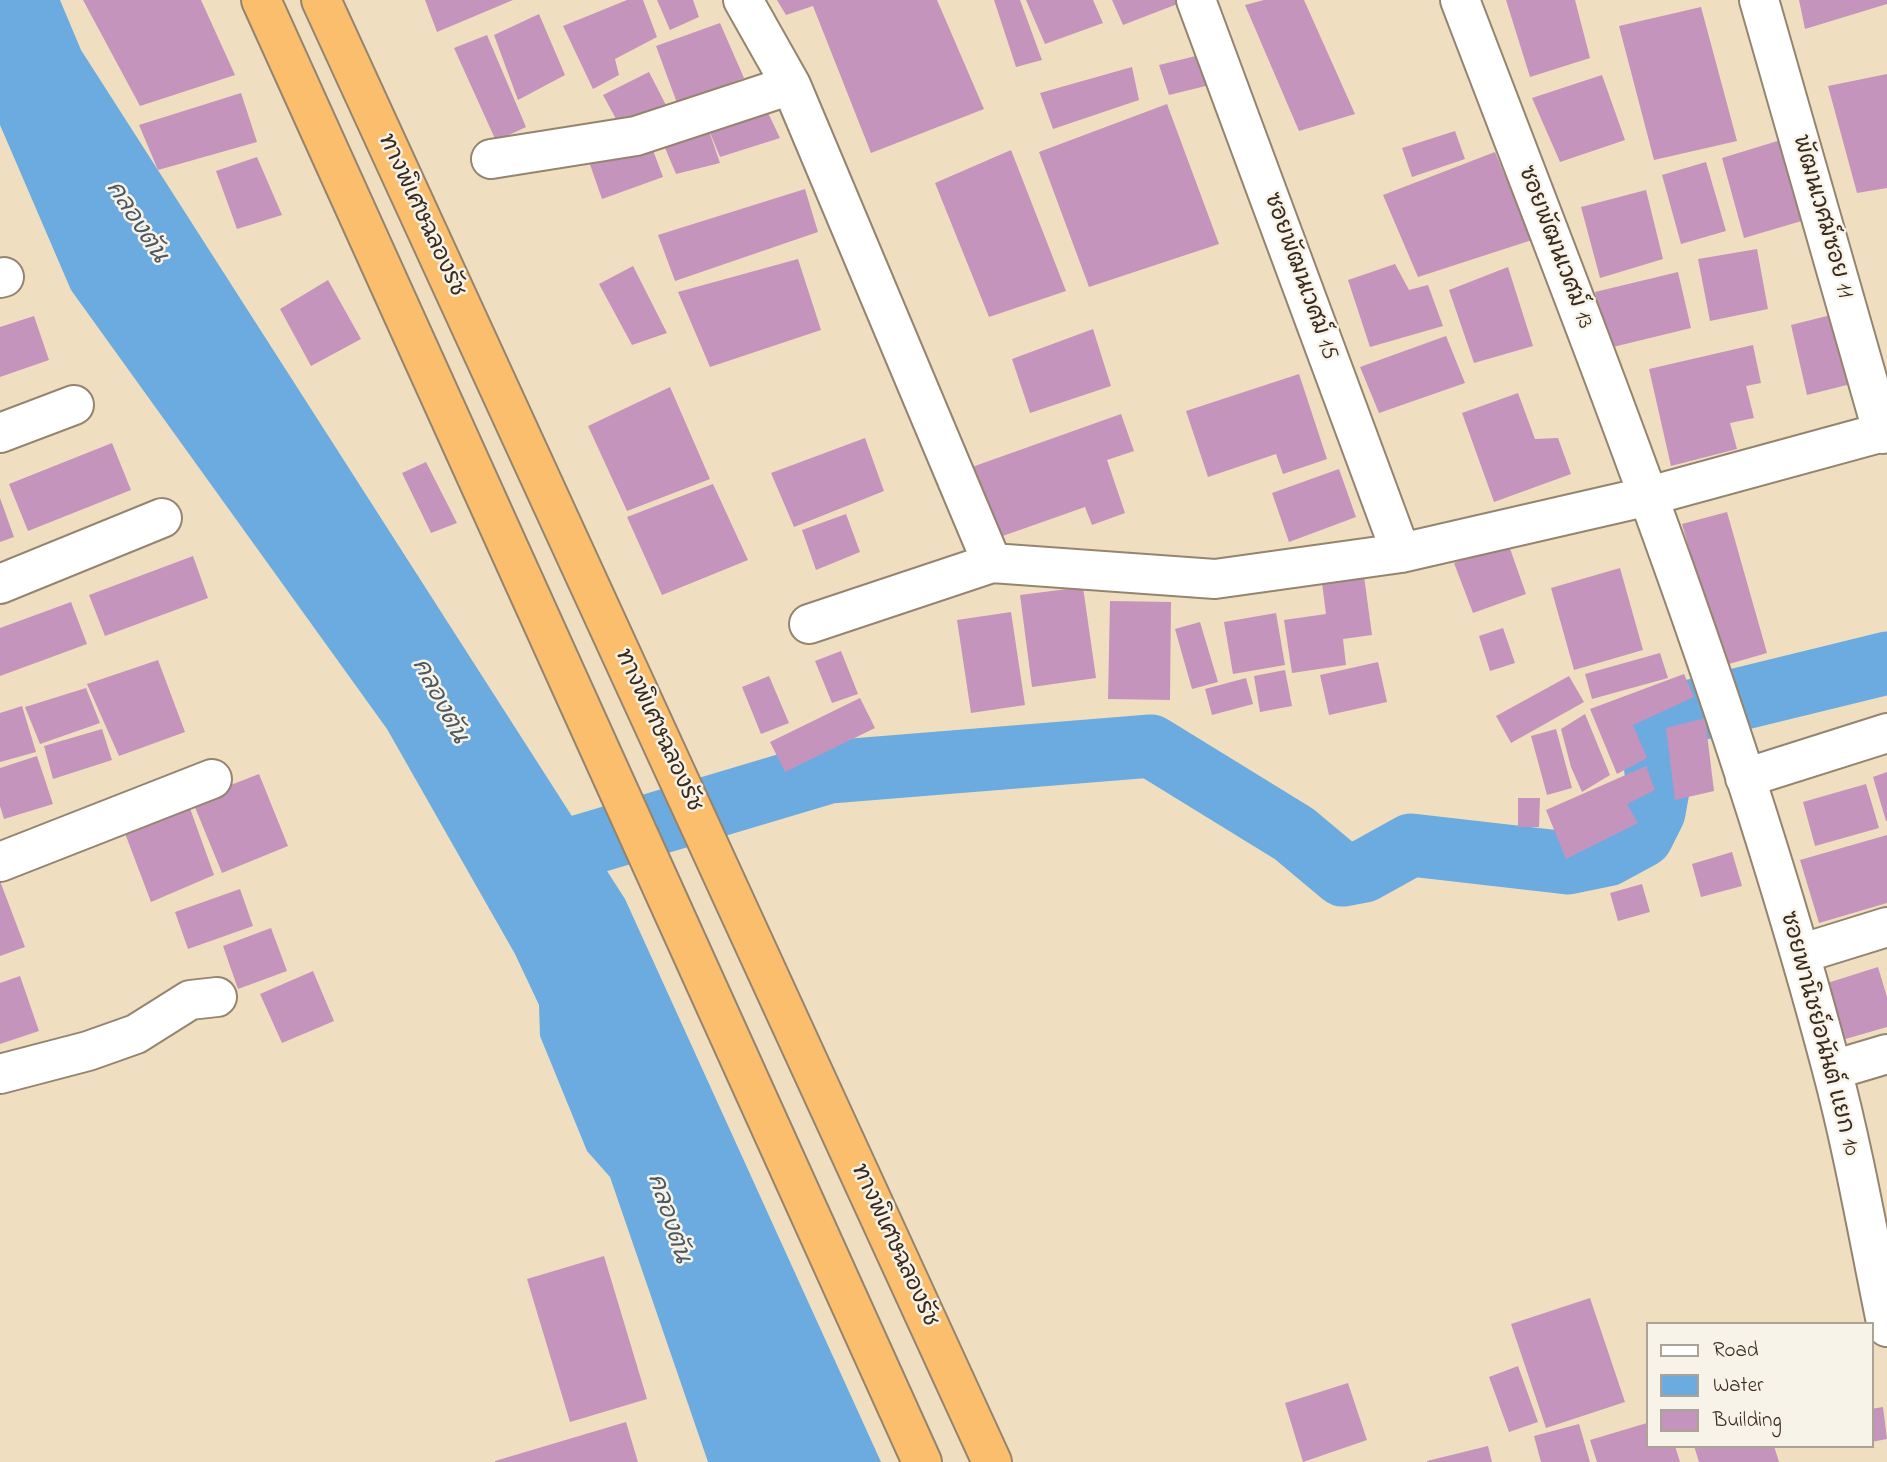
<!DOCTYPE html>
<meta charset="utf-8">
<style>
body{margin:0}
#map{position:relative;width:1887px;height:1462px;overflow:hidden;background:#efdfc0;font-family:"Indie Flower",sans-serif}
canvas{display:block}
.legend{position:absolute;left:1646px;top:1322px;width:228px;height:126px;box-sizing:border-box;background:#f7f3e8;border:2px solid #aca397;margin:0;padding:9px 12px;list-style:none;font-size:21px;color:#3b2a1e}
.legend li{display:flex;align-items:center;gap:14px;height:35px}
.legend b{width:35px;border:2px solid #aca397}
</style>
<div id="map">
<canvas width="1887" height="1462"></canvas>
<ul class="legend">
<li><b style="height:9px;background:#fff"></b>Road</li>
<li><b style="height:19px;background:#6cabdf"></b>Water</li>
<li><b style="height:19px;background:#c494bc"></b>Building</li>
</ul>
</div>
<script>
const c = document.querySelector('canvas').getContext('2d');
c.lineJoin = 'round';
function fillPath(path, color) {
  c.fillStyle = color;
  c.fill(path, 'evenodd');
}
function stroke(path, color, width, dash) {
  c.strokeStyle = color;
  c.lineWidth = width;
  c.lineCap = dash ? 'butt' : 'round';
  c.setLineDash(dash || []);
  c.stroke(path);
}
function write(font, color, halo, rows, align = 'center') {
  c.font = font + ' "Indie Flower","Playpen Sans Thai",sans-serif';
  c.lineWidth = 5;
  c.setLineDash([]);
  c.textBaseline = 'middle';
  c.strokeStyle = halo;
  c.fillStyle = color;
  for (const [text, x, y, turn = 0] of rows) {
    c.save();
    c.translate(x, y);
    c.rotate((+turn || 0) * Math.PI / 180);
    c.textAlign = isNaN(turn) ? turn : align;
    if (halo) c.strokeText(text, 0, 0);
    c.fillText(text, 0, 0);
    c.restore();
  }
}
const water = new Path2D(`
 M0 0H60L81 50 625 899 881 1462H708L610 1177 587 1151 540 1036 539 1005 515 954 387 729 71 290 0 125Z`);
const river = new Path2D(`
 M524 863 829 772 1151 746 1294 834 1343 875 1364 871 1411 845 1568 863 1607 855 1642 836 1654 812 1658 790 1651 728 1679 714 1887 663`);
const building = new Path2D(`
 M83 0H201L235 75 140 106Z
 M425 0H513L437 32Z
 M627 0H643L657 37 615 59 619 75 593 89 563 26Z
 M657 0H693L699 17 670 30Z
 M777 0H937L984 109 871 153 813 6 786 15Z
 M994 0H1020L1042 60 1016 67Z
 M1026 0H1093L1103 23 1045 44Z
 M1112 0H1178L1180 3 1123 25Z
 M1264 0H1304L1355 114 1299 131 1245 5Z
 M1506 0H1575L1590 58 1530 77Z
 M1799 0H1887V4L1805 29Z
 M1701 7 1737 141 1654 160 1619 26Z
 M539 14 565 75 518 100 494 35Z
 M720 23 744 78 677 103 656 46Z
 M487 35 526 127 496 141 454 48Z
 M1208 53 1218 83 1169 95 1159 65Z
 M1132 67 1139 100 1053 129 1040 93Z
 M649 72 668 109 622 130 603 95Z
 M1887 74V188L1857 193 1828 86Z
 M1602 75 1625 140 1560 162 1532 98Z
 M241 93 257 142 158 170 139 125Z
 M760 96 780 138 720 157 707 125 720 163 676 174 657 129Z
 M1167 104 1219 244 1089 287 1039 152Z
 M1455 131 1465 159 1412 177 1402 148Z
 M648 137 663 177 602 199 587 156Z
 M1784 139 1805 220 1744 238 1722 158Z
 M1011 150 1066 291 989 317 935 183Z
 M1495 152 1532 240 1418 277 1383 195Z
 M257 157 282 215 237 229 216 171Z
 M1706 162 1726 231 1681 244 1662 175Z
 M805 189 818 232 675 281 658 235Z
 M1646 190 1663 259 1600 278 1581 207Z
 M1757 249 1768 309 1710 321 1698 259Z
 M798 259 821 330 710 367 678 292Z
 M1395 264 1409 290 1428 285 1443 326 1370 347 1348 280Z
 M633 266 667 333 632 345 599 284Z
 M1508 267 1533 346 1474 363 1449 290Z
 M1678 272 1691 328 1609 348 1595 292Z
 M328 280 361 339 311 366 280 309Z
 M1835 314 1851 384 1807 395 1791 325Z
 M34 316 49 360 0 377V327Z
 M1093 329 1111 386 1030 413 1012 359Z
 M1446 336 1465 383 1379 413 1360 367Z
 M1753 345 1761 383 1746 386 1754 418 1730 423 1737 449 1671 466 1649 369Z
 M1299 374 1327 459 1283 474 1276 454 1208 477 1186 411Z
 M670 387 710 479 627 511 588 426Z
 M1518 393 1535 439 1558 438 1571 474 1494 502 1462 413Z
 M1121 414 1134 451 1107 460 1125 513 1092 525 1085 507 997 538 972 467Z
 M865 438 884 491 794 527 771 473Z
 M112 443 131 490 28 531 9 484Z
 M426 462 457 523 431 533 402 473Z
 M1339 469 1356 517 1289 542 1272 493Z
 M713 484 748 560 662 595 627 517Z
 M0 498 14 537 0 542Z
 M1727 512 1767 653 1722 666 1682 524Z
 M846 514 860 552 816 570 802 530Z
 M1508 543 1526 594 1473 613 1454 563Z
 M193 556 208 598 105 636 89 595Z
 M1620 568 1643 650 1574 670 1551 588Z
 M1363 569 1372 635 1343 639 1346 665 1292 673 1284 620 1326 614 1321 575Z
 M1083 587 1096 678 1032 687 1020 595Z
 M1110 601 1171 602 1170 700 1108 699Z
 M71 602 87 644 0 676V628Z
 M1011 612 1025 705 971 713 957 620Z
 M1276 613 1285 665 1233 674 1224 622Z
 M1200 622 1218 682 1192 689 1175 629Z
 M1503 628 1515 663 1490 671 1479 636Z
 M841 651 858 694 832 703 815 661Z
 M1660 653 1668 678 1592 699 1585 674Z
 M158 660 185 732 119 756 87 684Z
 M1378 662 1387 702 1329 715 1320 675Z
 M1285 670 1292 706 1260 712 1254 676Z
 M1684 674 1694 697 1633 725 1647 758 1617 774 1590 709Z
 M769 676 789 723 761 734 742 687Z
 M1569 676 1584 702 1511 743 1496 716Z
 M1246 678 1253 704 1212 715 1205 689Z
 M86 688 100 723 40 744 25 707Z
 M860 698 875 728 785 772 770 742Z
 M22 706 36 752 0 762V713Z
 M1585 714 1610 775 1582 792 1571 767 1561 729Z
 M1705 718 1714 791 1675 800 1666 728Z
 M102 729 112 760 53 779 44 746Z
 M1556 729 1572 788 1547 795 1531 736Z
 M37 756 53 804 4 819 0 806V768Z
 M1646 766 1655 790 1627 804 1638 823 1566 859 1546 810Z
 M1887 772V821H1886L1873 777Z
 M259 774 288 846 222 873 192 800Z
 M1866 784 1879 828 1815 846 1803 802Z
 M1518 798H1540L1539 827H1518Z
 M187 800 214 875 151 902 123 828Z
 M1887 835V903L1819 923 1800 860Z
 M1732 852 1742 886 1701 897 1692 864Z
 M0 881 25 947 0 956Z
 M1642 884 1650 912 1618 921 1610 893Z
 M240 889 253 926 188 949 175 912Z
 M271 928 287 971 238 989 223 946Z
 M1878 967 1887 997V1027L1835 1042 1818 986Z
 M313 971 334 1021 282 1043 260 994Z
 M20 976 39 1031 0 1044V983Z
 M604 1256 647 1399 570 1422 527 1279Z
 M1590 1298 1625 1402 1546 1428 1511 1324Z
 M1518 1366 1538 1422 1509 1432 1489 1377Z
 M1348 1383 1367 1440 1303 1462 1285 1403Z
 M1883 1407 1887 1439 1871 1442V1409Z
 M626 1422 638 1462H495V1461Z
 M1647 1423V1446H1675L1680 1462H1597L1590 1440Z
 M1579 1424 1590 1462H1541L1534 1436Z
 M1488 1446 1492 1462H1427V1461Z
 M1694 1446H1774L1779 1462H1699Z`);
const street = new Path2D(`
 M743 0 791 85
 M1196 0 1401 553
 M1460 0C1594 351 1735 702 1831 1066 1854 1152 1869 1240 1887 1327
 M1759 0 1883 434
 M491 159 636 136 791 85 992 563
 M0 278 4 277
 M0 433 74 405
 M0 584 162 518
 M809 624 992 563 1215 579 1401 553 1649 496 1887 431
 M1745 778 1887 733
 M0 862 212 779
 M1800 954 1887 927
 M1833 1070 1887 1054
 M0 1074 88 1051 136 1034 190 1000 217 997`);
const highway = new Path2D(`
 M261 0 922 1462
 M321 0 992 1462`);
const streetNames = [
 ["ทางพิเศษฉลองรัช",420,216,65],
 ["พัฒนเวศม์ซอย 11",1821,217,74],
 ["ซอยพัฒนเวศม์ 13",1554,248,69],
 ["ซอยพัฒนเวศม์ 15",1299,277,70],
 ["ทางพิเศษฉลองรัช",657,731,65],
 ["ซอยพานิชย์อนันต์ แยก 10",1818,1034,75],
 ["ทางพิเศษฉลองรัช",893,1246,65]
];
const waterNames = [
 ["คลองตัน",135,223,57],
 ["คลองตัน",438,702,62],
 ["คลองตัน",667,1219,72]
];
fillPath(water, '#6cabdf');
stroke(river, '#6cabdf', 63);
fillPath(building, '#c494bc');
stroke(street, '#95846f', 42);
stroke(highway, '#95846f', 42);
stroke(street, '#fff', 38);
stroke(highway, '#fabe6d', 38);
write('23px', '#3b2a1e', '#f7f3e8', streetNames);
write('italic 24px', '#4c5762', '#f7f3e8', waterNames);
</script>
